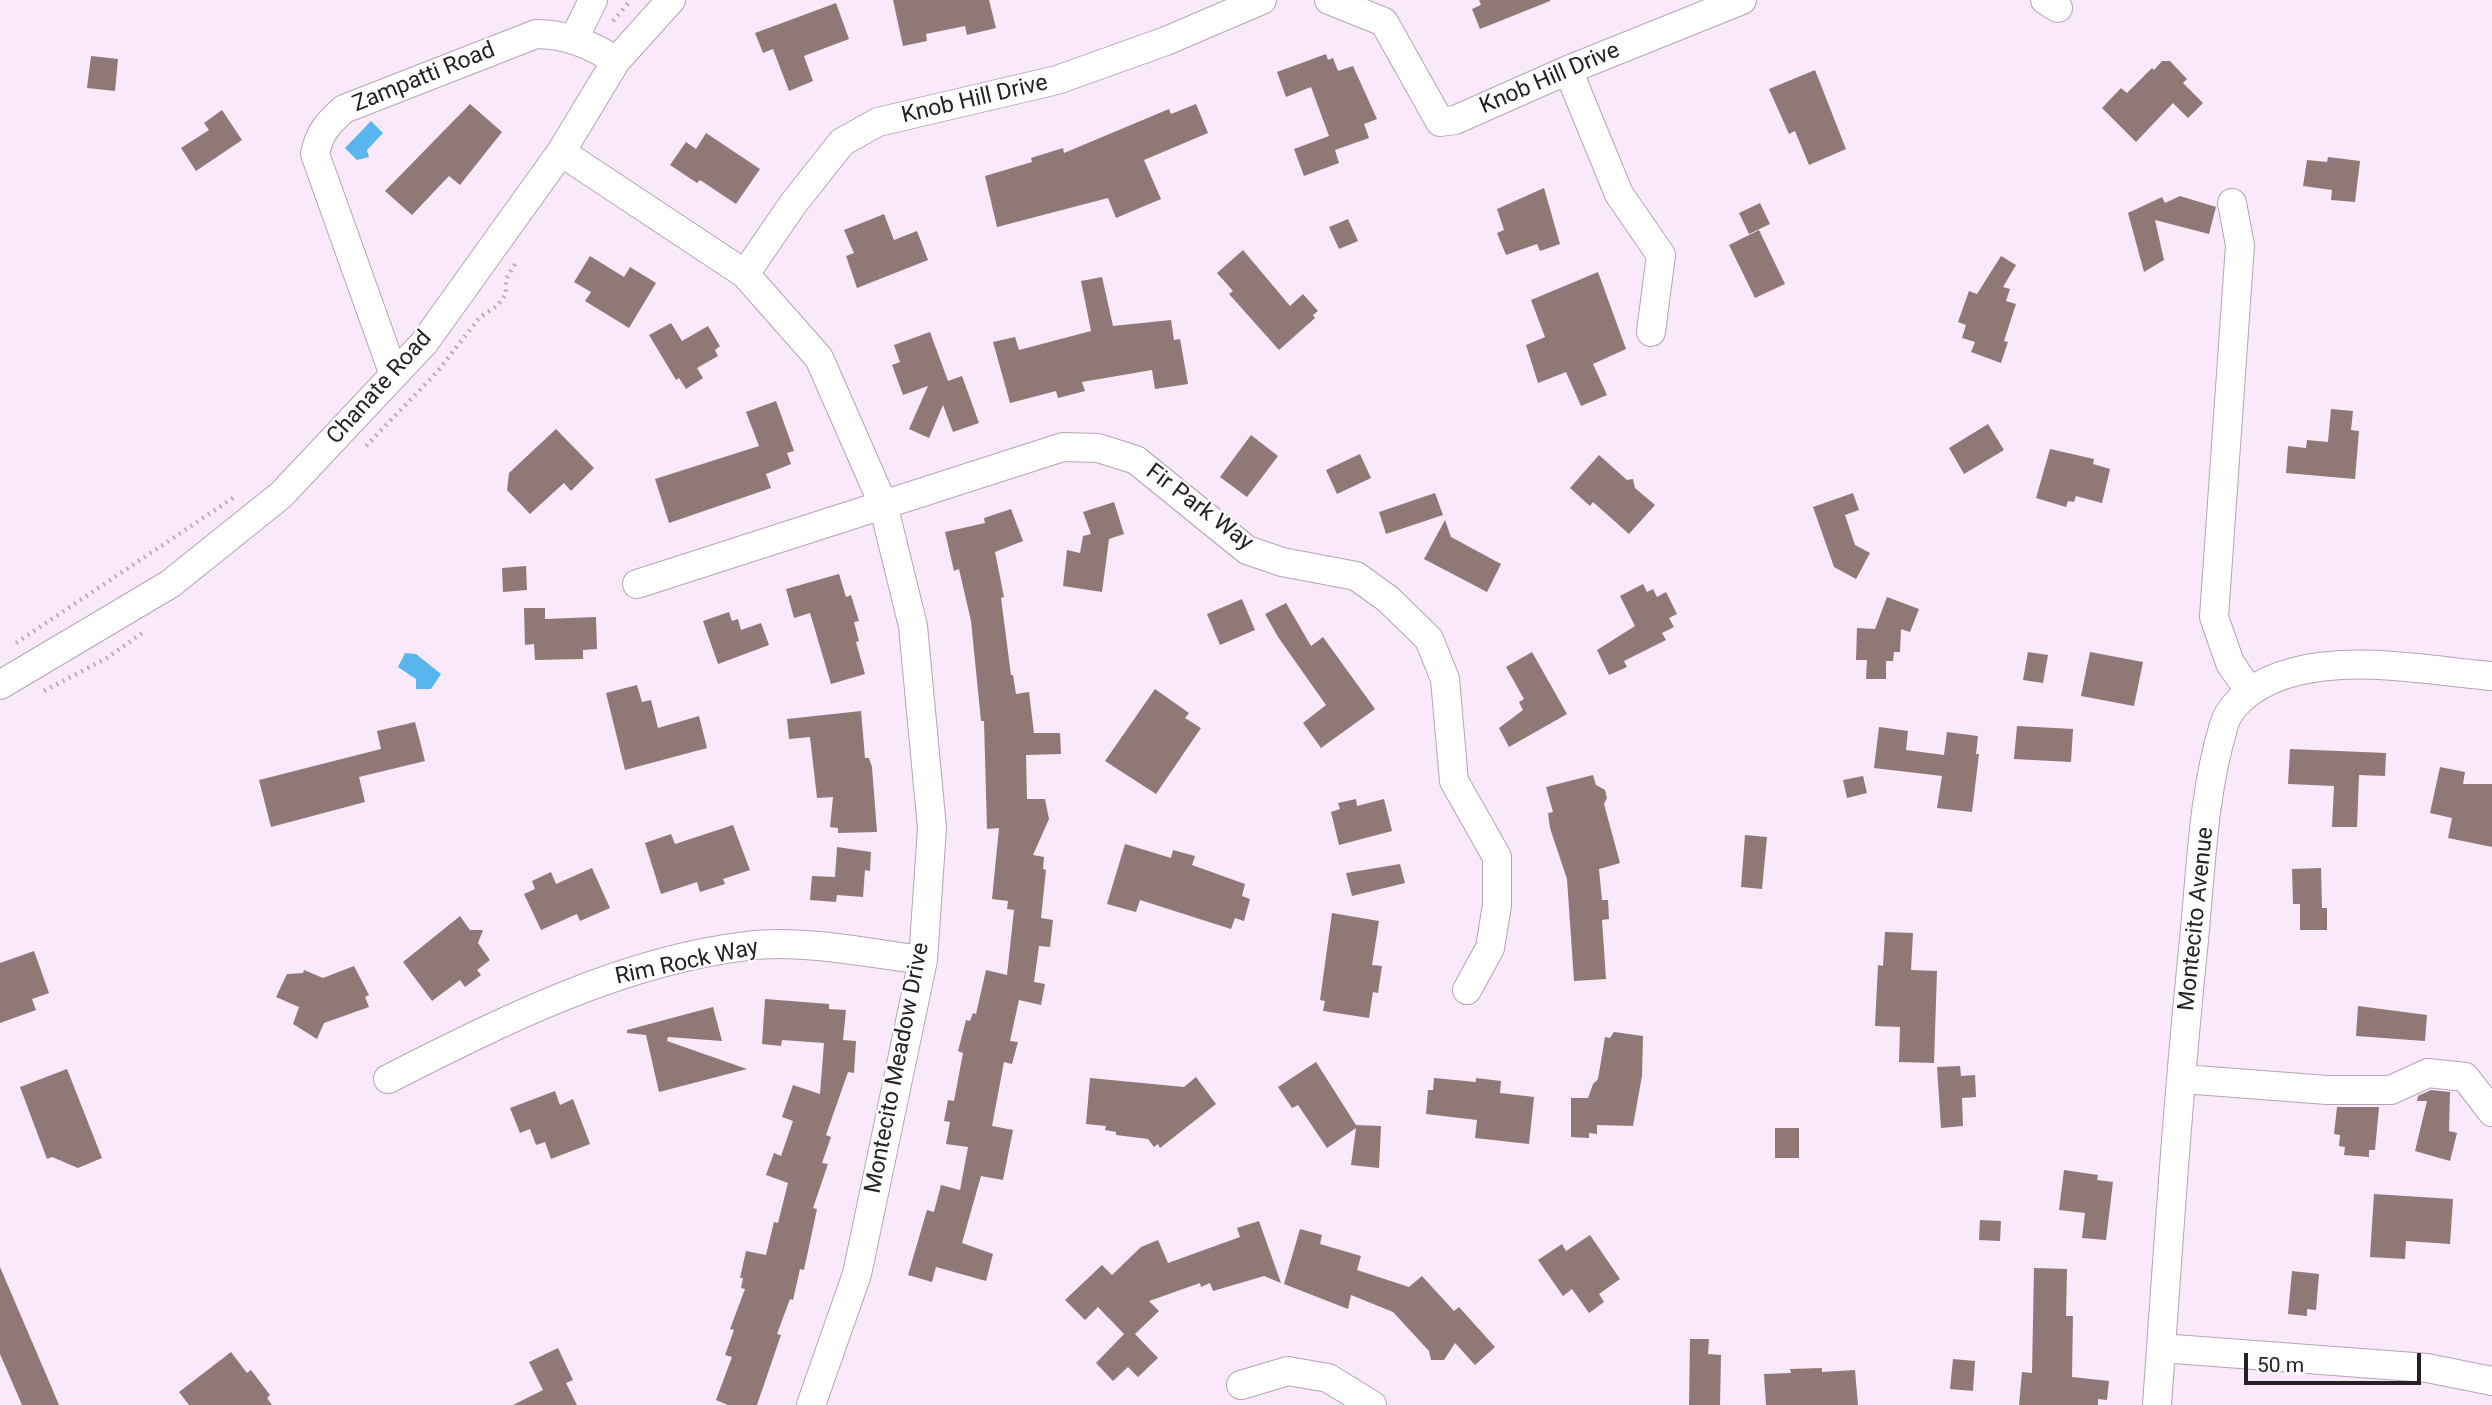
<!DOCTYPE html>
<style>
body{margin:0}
#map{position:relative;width:2492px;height:1405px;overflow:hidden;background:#fae9fb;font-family:Roboto,sans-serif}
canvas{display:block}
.scale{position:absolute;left:2244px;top:1353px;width:177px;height:32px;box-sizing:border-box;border:4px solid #272127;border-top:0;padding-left:9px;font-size:21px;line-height:24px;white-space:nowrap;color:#272127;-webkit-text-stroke:5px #fff;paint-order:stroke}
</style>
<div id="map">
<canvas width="2492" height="1405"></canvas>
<div class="scale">50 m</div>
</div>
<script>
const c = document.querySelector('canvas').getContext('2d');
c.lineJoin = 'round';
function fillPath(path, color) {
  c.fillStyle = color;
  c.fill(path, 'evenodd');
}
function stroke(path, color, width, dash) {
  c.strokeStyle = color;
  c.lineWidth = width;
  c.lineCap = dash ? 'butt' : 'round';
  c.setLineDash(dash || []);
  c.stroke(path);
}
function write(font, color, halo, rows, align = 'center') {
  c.font = font + ' Roboto,sans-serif';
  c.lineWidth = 5;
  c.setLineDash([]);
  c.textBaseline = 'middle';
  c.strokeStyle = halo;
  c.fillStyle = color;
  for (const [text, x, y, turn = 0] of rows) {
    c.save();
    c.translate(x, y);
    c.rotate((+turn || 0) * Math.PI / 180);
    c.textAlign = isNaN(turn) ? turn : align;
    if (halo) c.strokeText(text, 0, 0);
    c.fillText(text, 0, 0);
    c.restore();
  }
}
const water = new Path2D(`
 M371 121 383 133 367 150 369 157 357 160 345 148Z
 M405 653 416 654 441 674 431 689H416V679L398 667Z`);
const building = new Path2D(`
 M893 0H989L996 28 967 35 965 26 926 34 927 41 903 46Z
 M1479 0H1550V1L1480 29 1472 9 1481 5Z
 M836 3 849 39 804 56 813 81 789 91 773 49 763 53 755 33Z
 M1326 54 1328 60 1333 58 1338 71 1353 66 1377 119 1364 124 1369 138 1335 150 1339 163 1304 176 1294 149 1329 136 1311 87 1286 97 1277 72Z
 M91 56 118 59 115 91 87 88Z
 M2162 61H2170L2187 79 2183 83 2203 103 2188 118 2173 103 2136 142 2102 108 2121 88 2127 93 2152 68 2154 70Z
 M1815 70 1846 149 1809 165 1795 131 1789 134 1769 89Z
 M470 104 502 132 460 185 449 176 412 215 385 191Z
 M1196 104 1208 133 1144 160 1161 199 1116 218 1108 198 997 227 985 176 1032 162 1031 158 1063 148 1064 153 1169 109 1171 114Z
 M222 110 242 140 196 171 181 148 209 130 204 123Z
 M706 133 760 169 736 204 700 180 697 183 670 165 686 142 696 149Z
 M2328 157 2360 161 2355 202 2331 200 2332 190 2303 186 2307 160 2327 162Z
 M1544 188 1560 244 1540 251 1537 244 1506 255 1497 233 1504 230 1497 209Z
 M2180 196 2216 207 2209 234 2155 220 2164 260 2144 272 2128 213 2162 197 2165 203Z
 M1760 203 1770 224 1749 234 1739 213Z
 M884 214 894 240 917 231 928 260 857 288 846 256 854 253 844 230Z
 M1348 219 1358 241 1339 249 1329 227Z
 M1759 230 1785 284 1755 298 1729 245Z
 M1243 250 1290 306 1303 294 1318 311 1313 315 1315 318 1279 350 1229 294 1233 291 1217 273Z
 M590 256 624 277 630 267 656 283 629 328 585 301 591 292 574 282Z
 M2001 256 2016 265 2003 287 2010 289 2006 301 2016 304 2004 341 2008 342 2001 363 1971 352 1975 342 1962 338 1966 325 1958 322 1969 291 1977 294Z
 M1598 272 1626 349 1593 364 1607 395 1581 406 1566 372 1538 383 1526 345 1545 337 1531 300Z
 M1102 277 1113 326 1171 320 1174 340 1180 339 1188 384 1155 389 1152 370 1082 382 1085 391 1058 398 1056 391 1010 403 993 342 1015 337 1019 350 1091 331 1081 281Z
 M671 323 682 341 708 326 720 346 715 350 718 356 697 368 703 378 686 389 679 378 676 380 649 335Z
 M930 332 948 381 962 376 979 423 953 432 943 405 929 438 909 429 928 386 903 395 892 365 900 362 894 345Z
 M776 401 794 451 787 453 791 464 766 474 771 488 669 523 655 479 759 446 746 412Z
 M2331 409 2353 411 2351 430 2359 431 2355 479 2286 473 2288 446 2306 448 2307 440 2328 442Z
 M1988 424 2004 450 1964 474 1949 448Z
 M556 429 594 468 571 491 564 483 530 514 507 490 509 473Z
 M1251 435 1278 456 1247 497 1220 477Z
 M2050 449 2094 459 2093 464 2110 469 2102 503 2076 496 2074 502 2068 501 2066 507 2036 498Z
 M1360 454 1371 478 1337 494 1326 470Z
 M1599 455 1627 480 1633 479 1635 488 1655 505 1629 534 1593 502 1590 506 1570 488Z
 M1435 493 1443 515 1386 534 1379 512Z
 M1853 493 1859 510 1845 515 1855 545 1870 553 1856 579 1834 567 1813 507Z
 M1114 502 1124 534 1109 539 1102 592 1063 586 1067 550 1080 553 1083 536 1091 534 1083 512Z
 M1011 509 1023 541 995 552 1004 597 1001 598 1011 675H1013L1016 694 1029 692 1034 733H1060L1061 754 1026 755 1027 799H1045L1049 819 1033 855 1044 857 1043 869 1046 870 1041 918 1053 920 1050 947 1039 946 1034 982 1045 984 1041 1005 1019 1000 1010 1041 1018 1042 1012 1064 1004 1062 992 1126 1013 1130 1003 1180 981 1176 962 1243 993 1254 986 1281 936 1267 932 1282 908 1275 927 1210 934 1212 941 1185 960 1190 968 1147 946 1144 950 1122 944 1121 948 1100 954 1101 963 1053 958 1051 966 1020 970 1021 973 1013 976 1014 986 970 1007 975 1014 910 1007 909 1008 901 992 899 999 828 987 829 984 721H981L971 621 959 569 954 571 945 532 985 523 984 518Z
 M1445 520 1451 537 1501 564 1487 592 1424 559Z
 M526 566 527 590 503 592 502 568Z
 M839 574 846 597 851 595 859 621 854 622 859 641 856 642 865 674 831 684 810 613 794 618 786 589Z
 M1643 584 1647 592 1653 589 1657 597 1666 592 1677 614 1669 618 1674 627 1662 633 1666 640 1624 661 1627 667 1609 675 1597 650 1635 626 1620 596Z
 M1887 597 1919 609 1910 632 1901 629 1900 652H1894L1893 661H1886V679H1866L1867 660H1856L1857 628 1875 629Z
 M1242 599 1255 630 1220 645 1207 614Z
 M1286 603 1311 646 1323 637 1375 709 1321 748 1303 723 1326 705 1278 637 1265 614Z
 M524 608H545V619L596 617 597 649 583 650V659L535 660 534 644 525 645Z
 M729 612 732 621 738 619 741 630 761 623 769 645 718 664 703 621Z
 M1532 652 1567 714 1509 747 1499 728 1523 710 1519 702 1524 699 1506 667Z
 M2028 652 2048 655 2043 683 2023 680Z
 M2090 652 2143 662 2134 706 2081 696Z
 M637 685 642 702 651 700 658 728 699 716 707 748 625 770 606 693Z
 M1155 689 1189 713 1185 718 1201 728 1156 794 1105 761Z
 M861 711 865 758H869L872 767 877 832 838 833V828L830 827 833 797 817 798 810 737 789 739 787 719Z
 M415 722 425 761 359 777 365 802 271 827 259 780 381 749 377 731Z
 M2017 726 2073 729 2071 762 2014 759Z
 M1879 727 1908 731 1906 750 1944 755 1947 732 1978 736 1976 754H1979L1972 812 1937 808 1942 776 1874 768Z
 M2290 749 2386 753 2385 776 2359 775 2357 827H2332L2334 786 2288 784Z
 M2440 767 2465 772 2463 784H2492V847L2448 838 2452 818 2430 813Z
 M1593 775 1596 785 1605 790 1607 798 1604 804 1620 863 1599 869 1602 900H1608L1609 919 1602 920 1606 979 1574 981 1567 879 1550 828 1548 813 1553 812 1546 787Z
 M1863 776 1867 793 1847 798 1843 780Z
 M1356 799 1357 806 1384 799 1392 831 1339 845 1331 812 1340 809 1338 803Z
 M733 825 750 870 723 879 725 884 700 892 697 882 661 894 645 843 671 834 675 844Z
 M1745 835 1767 837 1762 889 1741 887Z
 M1125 844 1171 858 1173 850 1195 856 1192 865 1245 884 1242 896 1250 899 1244 921 1235 918 1231 929 1140 900 1136 912 1107 904Z
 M837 847 871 852 870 871 865 870 863 897 837 895 836 902 810 900 812 876 835 877Z
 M1400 864 1405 883 1352 896 1346 873Z
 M592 868 610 908 580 921 577 914 541 930 524 894 535 889 532 881 551 872 556 884Z
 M2321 868 2322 908H2327V930H2300V904H2293L2292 869Z
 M1332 913 1379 921 1372 965 1382 966 1378 993 1373 992 1369 1018 1323 1011 1325 1001 1320 1000Z
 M460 916 470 930H483L478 943 490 960 477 970 481 975 465 987 460 980 432 1001 403 962Z
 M1885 932 1913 933 1911 970 1937 971 1934 1063 1899 1062 1900 1027 1875 1026 1878 965 1883 966Z
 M34 951 49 993 32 999 36 1010 0 1023V963Z
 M354 966 369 995 365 997 369 1007 324 1023 317 1039 293 1024 299 1007 276 997 287 974 303 973 304 970 323 978Z
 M765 999 829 1004V1009L846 1010 843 1040 856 1041 854 1073 848 1072 826 1135 831 1137 822 1163 828 1164 813 1208 817 1209 804 1270 800 1269 793 1300 790 1299 777 1334 781 1335 757 1405H728L716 1400 732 1357 725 1355 734 1330 730 1329 745 1289 741 1288 743 1278H740L746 1251 766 1255 774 1222 778 1223 788 1183 766 1175 774 1153 781 1156 793 1121 782 1117 793 1085 820 1094 824 1043 782 1040 781 1046 762 1044Z
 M2358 1006 2427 1015 2425 1041 2356 1036Z
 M713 1007 722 1041 668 1037 667 1041 747 1069 659 1092 646 1035 627 1033V1030Z
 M1614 1032 1643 1036 1642 1076 1633 1126 1597 1125V1134L1589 1133V1138L1571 1137V1098H1588L1593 1084 1598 1079 1605 1037 1610 1038Z
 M1316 1062 1356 1125 1381 1126 1379 1168 1351 1165 1356 1128 1327 1148 1298 1105 1292 1108 1278 1087Z
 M1960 1066 1961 1076 1975 1075 1976 1097 1962 1098 1963 1126 1941 1128 1937 1067Z
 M67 1069 102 1158 78 1168 52 1157 47 1159 20 1087Z
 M1196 1077 1216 1104 1160 1148 1158 1144 1154 1147 1148 1139 1116 1135V1132L1105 1130 1106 1126 1086 1124 1090 1078 1184 1087Z
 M1434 1078 1476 1082V1078L1501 1081 1500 1093 1534 1097 1529 1144 1475 1138 1477 1120 1426 1114 1428 1090H1433Z
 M2431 1090 2450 1092 2449 1131 2457 1133 2450 1161 2415 1151 2427 1101H2417L2418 1096Z
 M555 1091 560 1105 573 1099 590 1144 551 1159 545 1142 536 1145 530 1129 520 1133 510 1108Z
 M2337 1107H2379L2375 1150H2369V1157L2344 1155 2345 1147 2339 1146 2340 1135 2334 1134Z
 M1775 1128H1799V1158H1775Z
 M2064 1170 2098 1175 2097 1180 2113 1182 2106 1240 2082 1238 2085 1213 2059 1210Z
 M2374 1194 2453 1199 2450 1244 2406 1241 2405 1259 2370 1257Z
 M1980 1220 2001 1221 2000 1241 1979 1240Z
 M1259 1221 1281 1283 1264 1276 1213 1291 1210 1283 1201 1287 1200 1283 1149 1301 1159 1311 1135 1334 1158 1358 1138 1377 1128 1367 1113 1381 1096 1363 1124 1334 1098 1307 1085 1320 1065 1300 1102 1265 1112 1275 1141 1247 1158 1240 1168 1263 1240 1237 1237 1228Z
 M1300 1229 1322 1235 1320 1244 1361 1256 1357 1270 1409 1287 1422 1276 1454 1311 1459 1307 1495 1347 1475 1365 1455 1343 1444 1360H1431L1429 1351 1393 1312 1351 1295 1348 1309 1284 1284Z
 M1590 1235 1620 1279 1599 1294 1604 1302 1589 1313 1572 1289 1563 1296 1538 1260 1562 1244 1566 1251Z
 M0 1267 48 1379 59 1405H22L0 1354Z
 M2034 1268 2067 1269 2066 1316H2073L2072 1377 2109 1381 2107 1400 2098 1399V1405H2019L2022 1372 2032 1373Z
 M2292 1271 2319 1274 2316 1310 2307 1309V1316L2288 1314Z
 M1690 1339H1709L1708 1354 1721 1355 1720 1405H1689Z
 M558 1348 573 1380 566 1383 577 1405H513L543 1390 529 1362Z
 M231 1352 247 1373 251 1370 270 1395 267 1398 272 1405H189L179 1392Z
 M1953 1359 1975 1361 1973 1391 1950 1389Z
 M1822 1368V1372L1855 1370 1858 1405H1766L1764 1374 1791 1373 1790 1369Z`);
const path = new Path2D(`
 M613 21 631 0
 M366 446 437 372 480 317 497 306 506 294V279L517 261
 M16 643 236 496
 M44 691 107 658 142 633`);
const minor = new Path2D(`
 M1329 0 1384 22 1440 122 1455 120 1568 70 1742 0
 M2045 0 2058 8
 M574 39 593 0
 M1568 70 1619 194 1661 255 1651 332
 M561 152 745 274 819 358 883 504 913 626 932 828 923 960 857 1274 811 1405
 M2232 203 2240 245 2214 617 2230 663 2250 692
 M745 274 793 204 842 142 878 122 1057 80 1166 41 1262 0
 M394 375 315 154C319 133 328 123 344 109L536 34C566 34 591 44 616 61
 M637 584 1063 447 1098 448 1136 460 1247 550 1282 562 1356 576 1388 599 1429 639 1445 679 1454 781 1497 857V905L1490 948 1467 990
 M0 685 170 584 281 495 424 343 561 152 616 61 671 0
 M388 1079C501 1022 620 961 747 946 802 939 868 953 923 960
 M2183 1079 2327 1090H2391L2428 1073 2465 1077 2492 1112
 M2161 1348 2427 1368 2492 1381
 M1241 1385 1288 1371 1328 1378 1372 1405
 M2157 1405C2168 1250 2178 1094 2194 940 2201 869 2203 793 2224 725 2226 716 2235 705 2241 699 2302 644 2416 670 2492 676`);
const streetNames = [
 ["Zampatti Road",424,78,-22],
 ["Knob Hill Drive",1550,79,-23],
 ["Knob Hill Drive",975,100,-13],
 ["Chanate Road",380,388,-48],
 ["Fir Park Way",1199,508,37],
 ["Montecito Avenue",2197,919,-84],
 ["Rim Rock Way",687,963,-12],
 ["Montecito Meadow Drive",898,1068,-79]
];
fillPath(water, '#59b5ed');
fillPath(building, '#907877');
stroke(minor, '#b4a4b5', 30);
stroke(path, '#baacbb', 4.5, [2, 5]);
stroke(minor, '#fff', 28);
write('23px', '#272127', '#fff', streetNames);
</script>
